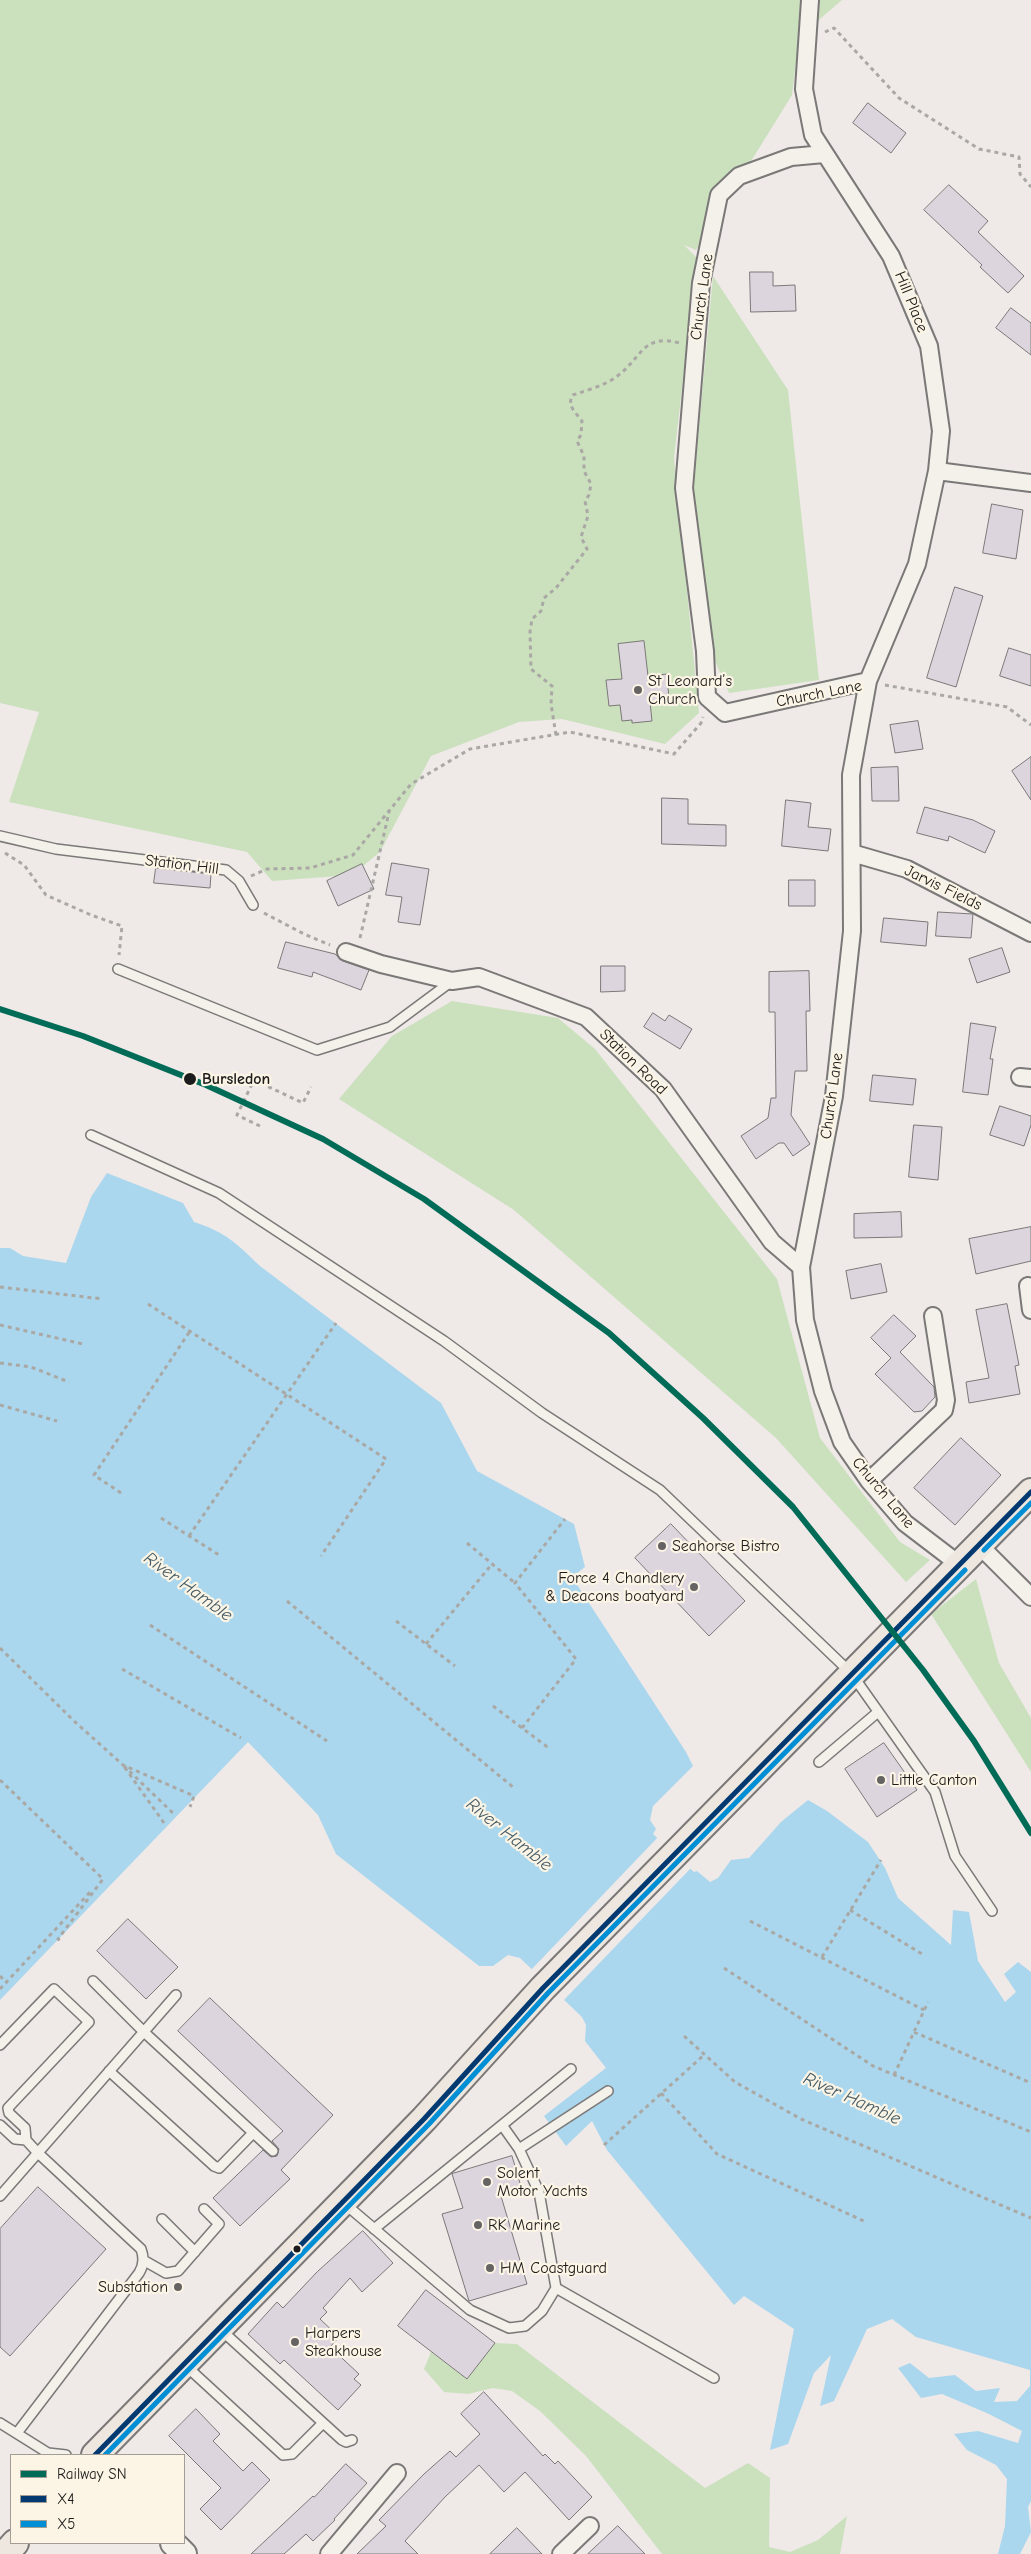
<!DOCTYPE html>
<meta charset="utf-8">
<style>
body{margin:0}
#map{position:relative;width:1031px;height:2554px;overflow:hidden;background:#efe9e8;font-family:"Comic Neue",sans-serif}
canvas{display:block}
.legend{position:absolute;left:10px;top:2454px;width:175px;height:90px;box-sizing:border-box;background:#fcf5e5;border:1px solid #a29e95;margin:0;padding:6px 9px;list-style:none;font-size:15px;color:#1c1c1c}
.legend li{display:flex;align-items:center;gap:10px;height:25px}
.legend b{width:25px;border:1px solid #a29e95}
</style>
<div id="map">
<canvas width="1031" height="2554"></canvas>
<ul class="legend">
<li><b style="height:6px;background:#006b56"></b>Railway SN</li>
<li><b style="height:6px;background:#013970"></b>X4</li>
<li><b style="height:6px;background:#008ed4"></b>X5</li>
</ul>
</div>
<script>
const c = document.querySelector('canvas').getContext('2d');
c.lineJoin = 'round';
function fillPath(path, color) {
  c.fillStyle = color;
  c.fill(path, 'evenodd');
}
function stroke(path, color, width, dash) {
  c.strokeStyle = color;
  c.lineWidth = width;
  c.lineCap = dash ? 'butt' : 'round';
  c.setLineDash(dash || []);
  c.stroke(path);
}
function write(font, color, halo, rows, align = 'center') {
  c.font = font + ' "Comic Neue",sans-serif';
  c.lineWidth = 4.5;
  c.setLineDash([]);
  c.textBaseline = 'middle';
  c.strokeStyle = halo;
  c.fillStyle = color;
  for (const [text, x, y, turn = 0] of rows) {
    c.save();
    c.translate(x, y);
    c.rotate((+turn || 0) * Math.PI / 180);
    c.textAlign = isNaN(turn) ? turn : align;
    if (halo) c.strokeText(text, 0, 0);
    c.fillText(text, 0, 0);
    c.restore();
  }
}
const green = new Path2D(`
 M0 0H842L799 37 792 95 696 250 684 245 697 258 674 458 699 713 665 744 562 719 519 722 431 756 380 852 352 875 272 881 247 852 9 802 39 712 0 703Z
 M713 276 788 390 819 680 729 693 715 661 693 492Z
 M452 1001 558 1018 595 1049 777 1279 820 1438 900 1542 930 1560 906 1582 776 1438 514 1210 339 1099 392 1036Z
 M976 1579 999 1663 1031 1718V1772L931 1614Z
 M495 2343 517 2344 705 2488 748 2463 770 2478 769 2547 790 2552 818 2540 847 2516 840 2554H662L586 2456 540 2411 512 2391 493 2388 468 2394 444 2392 424 2369 431 2352 467 2379Z`);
const water = new Path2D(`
 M107 1173 183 1203 194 1222C227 1233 235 1242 260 1266L441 1403 477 1471 574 1524 585 1567 572 1577 686 1752 693 1766 653 1806 650 1820 656 1829 653 1834 694 1872 697 1871 710 1882 718 1878 731 1860 749 1858 781 1822 808 1800 827 1811 868 1842 885 1868 898 1898 951 1945 953 1910 969 1912 978 1961 1005 2002 1016 1992 1004 1974 1018 1962 1031 1972V2501L1028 2507 1031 2532 1020 2554H998L1005 2526 1007 2479 996 2465 967 2450 954 2434 978 2431 1018 2443 1022 2431 989 2414 942 2394 921 2398 898 2368 910 2363 929 2378 955 2375 976 2391 1000 2388 994 2402 1017 2401 1030 2386V2370L916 2337 892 2319 867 2329 834 2401 820 2406 831 2355 814 2373 788 2444 770 2450 794 2329 744 2296 734 2305 607 2150 592 2121 566 2146 544 2116 606 2068 585 2041 586 2025 582 2017 520 1958 508 1955 493 1966H479L336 1854 318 1815 248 1742 0 2000V1248H10L23 1256 66 1263 91 1197Z`);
const pier = new Path2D(`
 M659 1836 692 1867 562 2002 530 1971Z`);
const building = new Path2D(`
 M868 103 906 133 891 153 853 123Z
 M949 185 988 221 978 232 1024 276 1008 293 980 267 982 265 924 210Z
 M750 272H773V286L795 285 796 311 751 312Z
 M1011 308 1031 323V355L996 328Z
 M992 504 1023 510 1016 559 983 553Z
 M955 587 983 596 956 687 927 678Z
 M644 641 648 676 667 674 669 700 650 702 652 721 632 723V720L622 721 620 705 609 706 606 680 622 679 618 644Z
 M1009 648 1031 655V686L1000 676Z
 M918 721 923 749 895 753 890 725Z
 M1031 757V800L1012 771Z
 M898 767 899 801H872L871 768Z
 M662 798 688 799V824L726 825V846L662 844Z
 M786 800 811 803 808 827 831 829 828 851 782 846Z
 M925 807 973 820 995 831 985 853 949 836 948 841 917 833Z
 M392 863 429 869 420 925 398 922 402 897 386 895Z
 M362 864 374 889 338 906 327 881Z
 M156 868 211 874 210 888 154 883Z
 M789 880H815V906H789Z
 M938 912 973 914 971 938 936 936Z
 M884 918 928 922 926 946 881 942Z
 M286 942 335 954 343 961 369 970 361 990 313 972 312 977 278 968Z
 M1002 948 1010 972 977 983 969 959Z
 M601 966H625V991L601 992Z
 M809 971 810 1011H806L807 1071H795L791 1115 810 1144 793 1156 784 1143H779L756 1159 741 1136 768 1118 771 1098H776L775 1012H769V972Z
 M653 1013 665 1021 669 1015 692 1029 680 1049 644 1027Z
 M971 1023 996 1027 990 1059H993L988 1095 963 1092Z
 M873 1075 916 1079 913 1105 870 1101Z
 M1000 1106 1031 1116V1125L1024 1146 990 1135Z
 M914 1125 942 1127 938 1180 909 1177Z
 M901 1212 902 1237 854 1238V1214Z
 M1031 1227V1261L976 1274 969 1239Z
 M881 1264 887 1292 851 1299 846 1271Z
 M1007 1304 1019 1365 1015 1366 1020 1394 969 1403 966 1382 989 1378 976 1310Z
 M894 1315 916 1336 900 1352 934 1387 935 1397 922 1411 914 1412 875 1374 891 1358 871 1338Z
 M961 1438 1001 1475 955 1525 914 1488Z
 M671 1524 745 1601 709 1636 635 1558Z
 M884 1743 917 1790 877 1817 845 1769Z
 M128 1919 178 1967 146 1999 97 1951Z
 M210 1998 333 2115 281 2170 290 2179 240 2226 213 2198 263 2150 271 2157 277 2156 279 2149 272 2141 283 2131 178 2031Z
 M512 2156 522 2190 501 2196 527 2284 469 2301 442 2214 463 2208 452 2174Z
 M38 2187 106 2249 10 2356 0 2347V2229Z
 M363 2231 393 2263 362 2292 350 2278 323 2308 327 2312 320 2319 339 2337 330 2347 359 2374 354 2379 361 2385 338 2410 284 2360 280 2364 248 2334 277 2302 283 2308 317 2272Z
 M426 2290 495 2343 467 2379 398 2326Z
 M484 2392 543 2456 545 2454 555 2464 558 2461 592 2497 569 2520 525 2472 504 2492 479 2465 445 2497 405 2541 418 2554H357L386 2526 379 2520 424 2474 450 2451 456 2457 480 2434 461 2414Z
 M196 2409 220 2434 213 2441 243 2471 252 2462 270 2480 221 2530 200 2509 221 2488 169 2436Z
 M346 2464 367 2483 334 2519 335 2520 313 2541 306 2534 284 2554H251L313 2496 314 2497Z
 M618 2526 645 2554H588Z
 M517 2528 542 2554H490Z`);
const path = new Path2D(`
 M825 32 834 28 899 98 979 149 1019 157 1020 174 1031 187
 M885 685 1007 707 1031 725
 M556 735 551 704 552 686 531 669 530 632 532 619 541 611 544 598 556 588 587 549 581 537 588 516 585 501 589 495 591 484 584 471V456L577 441 581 435 582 421C576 413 566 405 573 395 587 390 604 386 616 377 642 359 641 333 680 343
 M5 853 24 865 46 895 91 915 122 926 119 955
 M251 876 267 869 310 868 353 855 411 784 470 749 570 732 674 754 701 723 703 717
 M264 913 304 934 330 945
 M360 938 390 808
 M260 1126 237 1115 254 1080 303 1103 311 1087
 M0 1287 103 1299
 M148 1304 386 1459 321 1556
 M0 1325 83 1344
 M0 1363 31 1367 69 1382
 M0 1405 57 1421
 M121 1493 94 1475 190 1331
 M161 1518 219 1555
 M189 1536 336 1323
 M467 1543 515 1583
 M287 1601 513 1787
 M396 1621 455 1666
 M150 1625 327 1741
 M426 1644 492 1564
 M0 1648 74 1721 123 1765 194 1796 190 1807
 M122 1669 241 1738
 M493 1706 550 1749
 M522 1728 576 1659 515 1583 565 1519
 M0 1780 103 1879 58 1939 62 1943
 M164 1823 123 1765 175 1815
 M850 1910 922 1954
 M750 1921 924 2010
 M822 1957 881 1860
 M724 1968 873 2066 1031 2132
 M0 1976 6 1982
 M0 1989 92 1890
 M914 2032 1031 2083
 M684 2036 735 2082 801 2119 1031 2218
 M894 2075 928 2002
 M661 2093 717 2154 866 2222
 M604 2145 704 2055`);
const lane = new Path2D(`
 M0 836 56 849 226 870 239 881 253 905
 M118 969 317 1050 390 1027 452 981
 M91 1135 219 1193 444 1341 542 1413 660 1490 851 1673 935 1792 955 1856 992 1911
 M819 1762 878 1712
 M93 1981 144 2032 273 2151
 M0 2045 54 1989 89 2022 8 2108 9 2113 25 2128 26 2140 38 2153 141 2249C144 2257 144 2265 139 2273L17 2433
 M109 2071 214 2166 219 2168 253 2133
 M0 2125 15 2139 26 2140
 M519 2149 608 2091
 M0 2196 176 1995
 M345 2204 470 2310 509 2328 525 2326 542 2311 556 2288 539 2192 519 2149 502 2125 571 2069
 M162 2219 195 2252
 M374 2229 502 2125
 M143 2260 166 2273 178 2271 219 2224 204 2209
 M556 2288 714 2378
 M220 2329 342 2440 346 2442 352 2440
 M185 2365 283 2455 292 2454 323 2423
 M0 2423 48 2453 66 2455`);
const street = new Path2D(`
 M810 0 804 89 813 135 891 256 929 346 941 431 937 471 917 564 868 681 851 775 852 931 834 1096 801 1267 805 1320 823 1391 842 1442 869 1481 905 1523 960 1565
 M824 154 791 157 739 176 719 195 701 283 684 488 705 651 707 697 725 713 868 681
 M937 471 1031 483
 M852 853 907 869 1031 933
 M346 952 381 964 452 981 479 977 586 1017 663 1089 772 1242 801 1267
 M1020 1077 1031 1078
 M1028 1286 1031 1310
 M869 1481 944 1410 946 1400 933 1316
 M979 1545 1031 1597
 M329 2554 397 2473
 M561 2554 590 2526`);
const secondary = new Path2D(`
 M173 2543 184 2554`);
const primary = new Path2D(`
 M95 2455 424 2119 543 1988 1031 1492
 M5 2554 15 2543`);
const bus1 = new Path2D(`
 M95 2455 424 2119 543 1988 1031 1492`);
const bus2 = new Path2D(`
 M984 1550 1031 1503
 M105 2455 429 2124 548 1993 965 1570`);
const rail1 = new Path2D(`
 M0 1009 83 1036 206 1085 323 1139 424 1199 609 1333 703 1418 793 1507 923 1670 974 1741 1031 1833`);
const markers = [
 [638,690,5,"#666463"],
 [190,1079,7,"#1c1c1c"],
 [662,1546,5,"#666463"],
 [694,1587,5,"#666463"],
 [881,1780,5,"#666463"],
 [487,2182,5,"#666463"],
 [478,2225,5,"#666463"],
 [297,2249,4.5,"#1c1c1c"],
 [490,2268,5,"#666463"],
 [178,2287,5,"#666463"],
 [295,2342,5,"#666463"]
];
const streetNames = [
 ["Church Lane",702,297,-82],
 ["Hill Place",911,302,68],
 ["Church Lane",819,694,-11],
 ["Station Hill",182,865,7],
 ["Jarvis Fields",943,888,26],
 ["Station Road",633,1062,44],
 ["Church Lane",832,1096,-82],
 ["Church Lane",883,1493,50]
];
const poiNames = [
 ["St Leonard’s",648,681],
 ["Church",648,699],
 ["Seahorse Bistro",672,1546],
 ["Force 4 Chandlery",684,1578,"right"],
 ["& Deacons boatyard",684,1596,"right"],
 ["Little Canton",891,1780],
 ["Solent",497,2173],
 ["Motor Yachts",497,2191],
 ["RK Marine",488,2225],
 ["HM Coastguard",500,2268],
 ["Substation",168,2287,"right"],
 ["Harpers",305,2333],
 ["Steakhouse",305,2351]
];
const stopNames = [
 ["Bursledon",202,1079]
];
const waterNames = [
 ["River Hamble",188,1587,36],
 ["River Hamble",509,1835,39],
 ["River Hamble",852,2099,24]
];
fillPath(green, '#cbe1be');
fillPath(water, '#aad7ed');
fillPath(pier, '#efe9e8');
fillPath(building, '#dcd5de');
stroke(building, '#7b7878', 1);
stroke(lane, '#7b7878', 12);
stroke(street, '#7b7878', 20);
stroke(secondary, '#7b7878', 28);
stroke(primary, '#7b7878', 30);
stroke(path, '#aaa8a5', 3, [4, 4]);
stroke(lane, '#f4f1eb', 9);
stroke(street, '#f4f1eb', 16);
stroke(secondary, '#f4f1eb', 24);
stroke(primary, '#eee7df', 26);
stroke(bus1, '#013970', 5);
stroke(bus2, '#008ed4', 5);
stroke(rail1, '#006b56', 6);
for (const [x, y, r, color] of markers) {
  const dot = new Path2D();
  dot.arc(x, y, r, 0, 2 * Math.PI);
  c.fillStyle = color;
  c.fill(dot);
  stroke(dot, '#fcf5e5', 2);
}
write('16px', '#1c1c1c', '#fcf5e5', streetNames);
write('16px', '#1c1c1c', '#fcf5e5', poiNames, 'left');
write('bold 16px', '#1c1c1c', '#fcf5e5', stopNames, 'left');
write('italic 18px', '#445b66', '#fcf5e5', waterNames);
</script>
